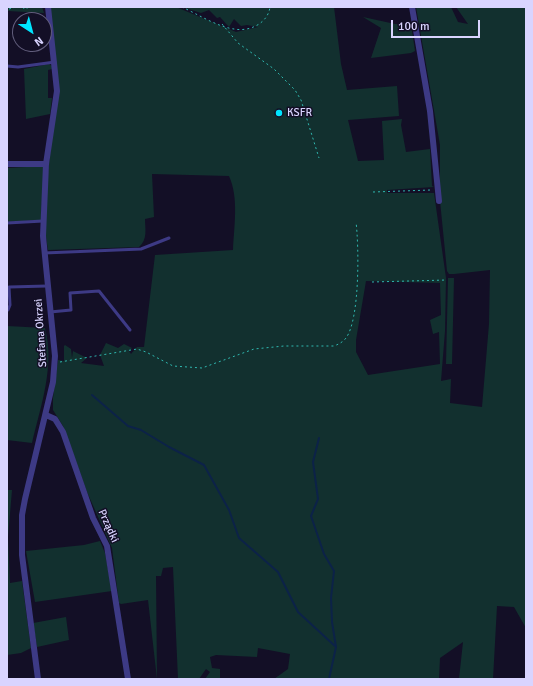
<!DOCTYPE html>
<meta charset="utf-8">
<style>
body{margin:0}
#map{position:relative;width:533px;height:686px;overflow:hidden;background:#130f26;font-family:Signika,sans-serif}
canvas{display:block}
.frame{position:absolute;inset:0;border:8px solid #d9d4ff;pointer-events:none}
.north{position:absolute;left:12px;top:12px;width:40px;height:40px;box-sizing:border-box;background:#130f26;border:1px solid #625e7d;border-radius:50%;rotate:144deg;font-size:11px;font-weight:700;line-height:16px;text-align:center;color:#d9d4ff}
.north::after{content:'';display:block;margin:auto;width:14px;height:18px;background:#00e5ff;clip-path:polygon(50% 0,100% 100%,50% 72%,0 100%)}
.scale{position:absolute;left:391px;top:20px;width:89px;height:18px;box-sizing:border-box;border:2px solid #d9d4ff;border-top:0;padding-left:5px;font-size:12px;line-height:14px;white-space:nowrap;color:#d9d4ff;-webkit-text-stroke:3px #130f26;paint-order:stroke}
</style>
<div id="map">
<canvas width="533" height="686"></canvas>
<div class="frame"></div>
<div class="north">N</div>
<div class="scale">100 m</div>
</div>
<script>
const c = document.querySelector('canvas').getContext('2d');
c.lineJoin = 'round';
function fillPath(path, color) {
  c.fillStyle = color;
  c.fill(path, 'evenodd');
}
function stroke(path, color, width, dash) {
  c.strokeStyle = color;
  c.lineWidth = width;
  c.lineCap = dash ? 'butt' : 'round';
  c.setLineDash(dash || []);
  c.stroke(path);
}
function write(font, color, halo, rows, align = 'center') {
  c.font = font + ' Signika,sans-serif';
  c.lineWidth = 3;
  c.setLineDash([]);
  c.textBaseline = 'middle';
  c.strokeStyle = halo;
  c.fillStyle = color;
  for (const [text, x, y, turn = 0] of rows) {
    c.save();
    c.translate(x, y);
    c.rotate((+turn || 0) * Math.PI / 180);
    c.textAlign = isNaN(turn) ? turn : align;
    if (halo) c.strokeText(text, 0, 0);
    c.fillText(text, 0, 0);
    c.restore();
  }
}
const green = new Path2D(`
 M7 7H42L44 13 8 11Z
 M48 7H176L236 32 258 27 247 25 241 26 234 19 229 27 220 17 217 18 209 10 201 13 182 7H334L341 64 347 90 397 86 399 116 348 120 358 161 384 160 382 121 402 119 401 125 406 152 430 149 432 186 434 187 387 190V193H434L446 278 445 331 441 381 451 379 450 403 482 407 489 324 490 270 454 274H449L447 271 440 201V145L416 7H451L458 22 468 24 456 7H526V628L514 607 497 606 493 679H459L463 642 440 658 439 679H274L288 669 290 654 258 648 257 657 216 655 210 657 212 668 220 669V679H205L210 672 206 669 199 679H178L173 567 163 568 161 576H156L157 679 148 600 121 604 119 603 112 548 87 492 63 426 53 410V398L58 360 64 361V346L65 345 71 349 72 358 73 351 87 358 81 363 104 366 100 355 106 343 118 348 124 344 132 348 129 351 131 354 137 347H144L155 255 233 250C234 226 239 198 229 176L152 174 154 217 145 219C145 229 148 239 139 247L48 250 43 217 57 91ZM366 281 440 283 441 315 430 320 433 334 439 332 440 364 368 375 356 352V340Z
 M363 17 395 24H411L415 51 411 53 371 58 381 28Z
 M49 64 52 66V69L48 70V98H52L50 114 26 119 24 69Z
 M44 166 41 220 7 222V168Z
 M448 278H454L452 364H446Z
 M7 326 45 328C55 366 41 405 32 443L7 440Z
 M7 490H12L8 537 10 583 22 581 31 648 21 653 7 655Z
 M100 541 105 553 112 591 35 602 26 551 84 545Z
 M66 617 69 640 37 647 33 623Z`);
const stream = new Path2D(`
 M92 395 128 426 141 430 169 447 204 465 229 510 239 538 278 572 298 612 336 647 329 679
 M319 438 313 462 318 499 311 516 324 554 334 571 331 598 332 622 336 647`);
const path = new Path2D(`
 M23 7 24 9 30 7
 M182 7C197 14 218 27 234 29 250 32 268 23 270 7
 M9 9 16 7
 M222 24 238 43 274 69 295 90 301 100 319 158
 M373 192 431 190
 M372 282 447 280
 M60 362 137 349 146 352 173 366 202 368 254 349 284 346H334C339 344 343 342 346 338 360 319 359 246 356 222`);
const lane = new Path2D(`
 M7 66 18 67 55 62
 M7 223 43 221
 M44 253 141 249 169 238
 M8 310 10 305 9 287 47 286
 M50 312 71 310 70 293 99 291 130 330`);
const street = new Path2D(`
 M412 7 430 111 439 201
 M7 164H46
 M46 415 55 419 63 432 93 518 107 546 128 679
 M38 679 22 555V515L25 499 53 382 55 356 43 236 46 164 57 91 48 7`);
const markers = [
 [279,113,4,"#00e5ff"]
];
const poiNames = [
 ["KSFR",287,113]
];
const streetNames = [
 ["Stefana Okrzei",41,333,-94],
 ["Prządki",108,526,66]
];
fillPath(green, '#12302f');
stroke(stream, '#0c2248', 2);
stroke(path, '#2fb8b0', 1, [2, 3]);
stroke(lane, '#3d3a85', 3);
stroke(street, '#3d3a85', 6);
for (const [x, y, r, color] of markers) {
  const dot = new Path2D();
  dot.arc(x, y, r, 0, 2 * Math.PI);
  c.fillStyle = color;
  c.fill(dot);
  stroke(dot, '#130f26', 1.5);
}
write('11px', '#d9d4ff', '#130f26', poiNames, 'left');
write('11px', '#d9d4ff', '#130f26', streetNames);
</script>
